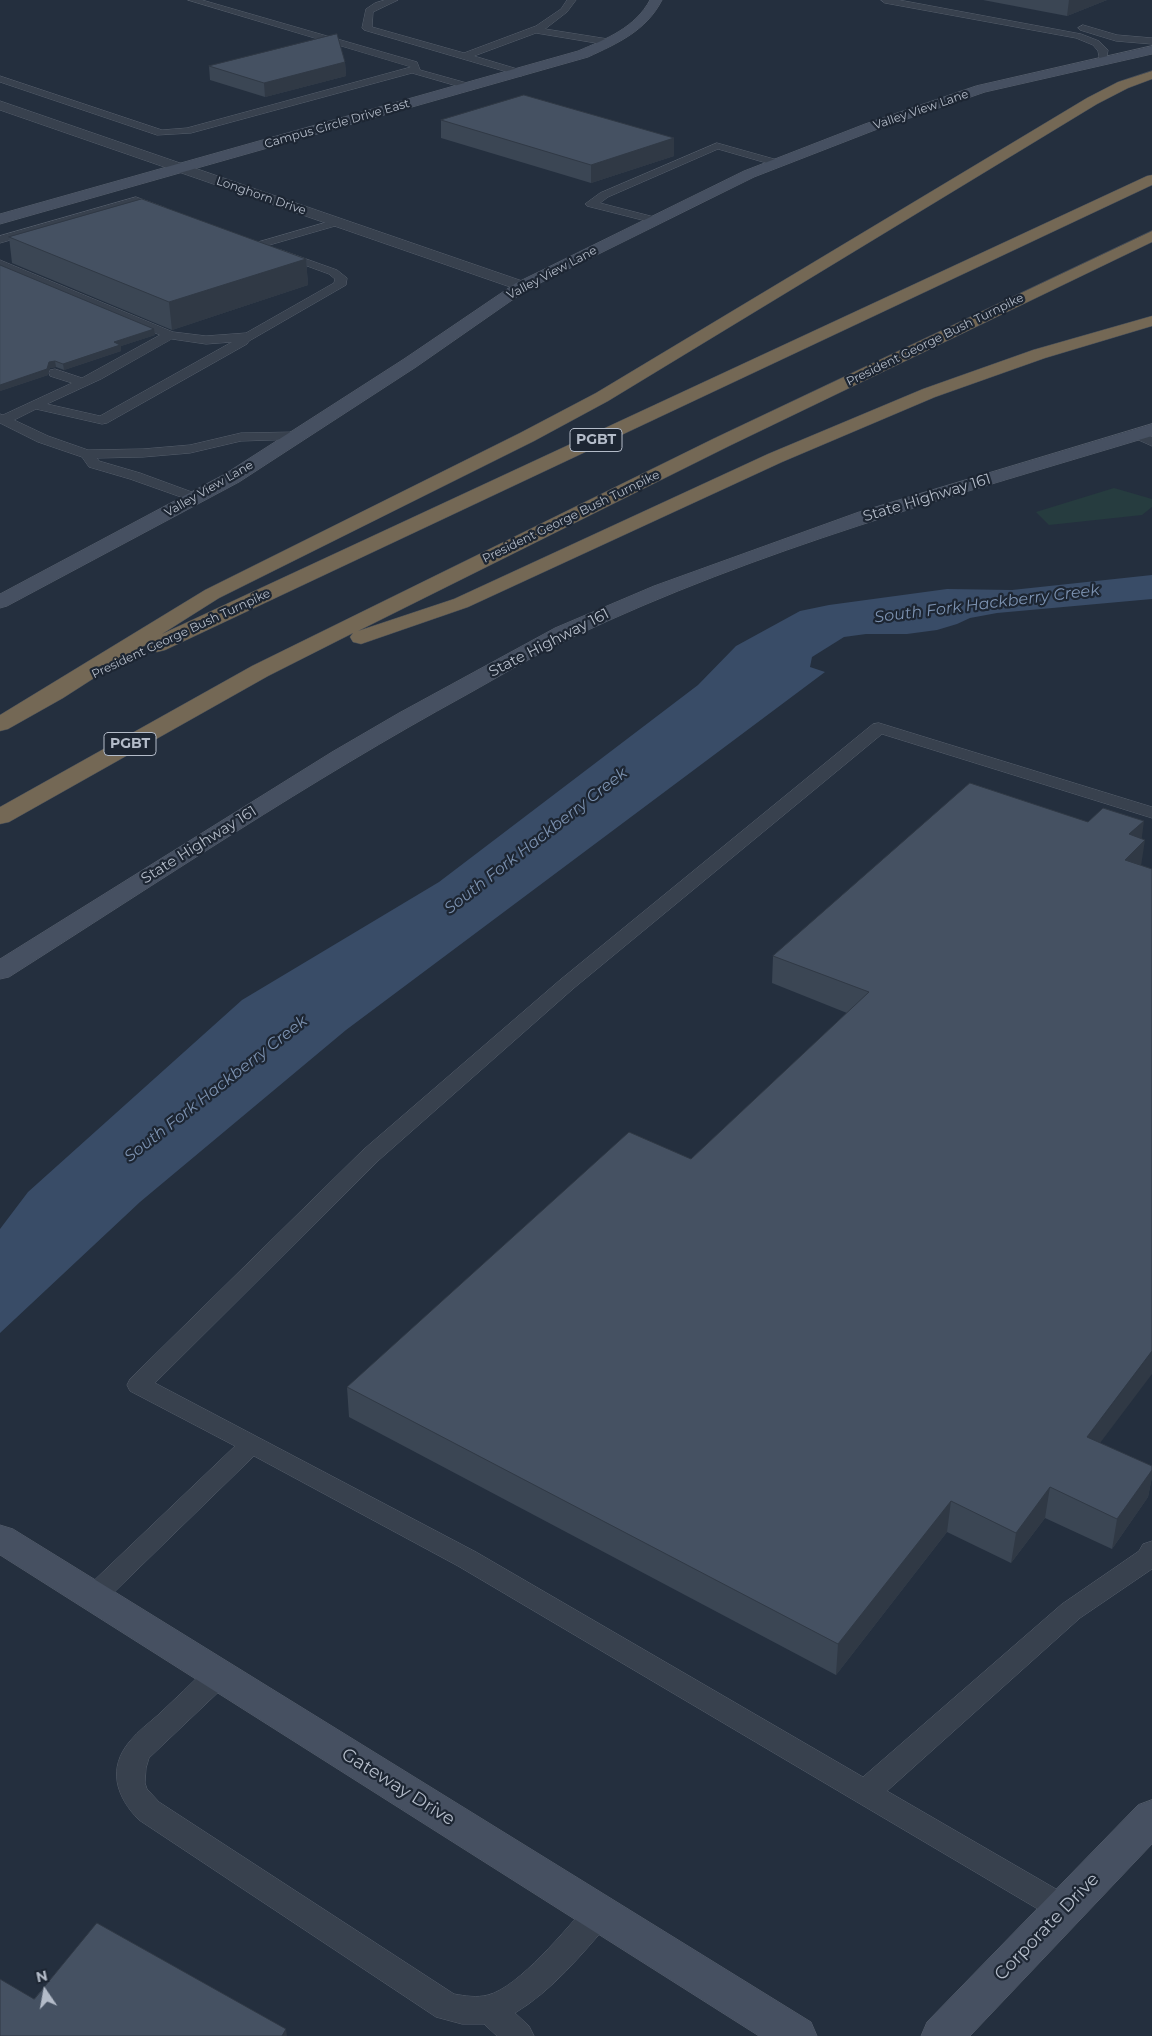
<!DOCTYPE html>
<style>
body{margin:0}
#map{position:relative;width:1152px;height:2036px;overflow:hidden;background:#242f3e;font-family:Montserrat,sans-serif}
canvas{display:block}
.north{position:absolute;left:20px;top:1966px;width:50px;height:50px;-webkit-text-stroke:4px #1d2633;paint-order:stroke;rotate:348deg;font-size:14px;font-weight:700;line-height:20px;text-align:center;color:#b4bcc9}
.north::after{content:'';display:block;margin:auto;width:18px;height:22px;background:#b4bcc9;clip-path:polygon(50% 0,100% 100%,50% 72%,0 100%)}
</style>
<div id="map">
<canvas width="1152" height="2036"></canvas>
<div class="north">N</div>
</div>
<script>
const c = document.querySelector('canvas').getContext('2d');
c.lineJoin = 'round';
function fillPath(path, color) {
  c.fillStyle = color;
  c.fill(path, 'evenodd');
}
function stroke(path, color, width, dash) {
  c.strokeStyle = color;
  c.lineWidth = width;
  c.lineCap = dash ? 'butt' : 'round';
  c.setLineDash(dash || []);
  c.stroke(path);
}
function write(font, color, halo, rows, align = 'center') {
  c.font = font + ' Montserrat,sans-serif';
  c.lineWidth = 4.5;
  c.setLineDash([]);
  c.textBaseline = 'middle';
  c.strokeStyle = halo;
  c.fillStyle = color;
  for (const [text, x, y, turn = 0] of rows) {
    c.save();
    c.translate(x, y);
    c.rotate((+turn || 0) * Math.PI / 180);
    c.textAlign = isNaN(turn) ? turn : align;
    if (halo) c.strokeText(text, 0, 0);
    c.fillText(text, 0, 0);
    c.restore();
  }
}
const green = new Path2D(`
 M1114 488 1152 499V507L1142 515 1049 525 1036 512Z`);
const water = new Path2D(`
 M1152 575V599L997 613 970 618 957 624 937 630 907 634H866L844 637 812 657 810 667 825 672 346 1030 140 1202 0 1333V1229L28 1192 242 1000 439 882 698 685 736 646 800 611 829 605 947 589 1012 590Z`);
const lane = new Path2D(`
 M188 0H202L417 62 420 70 474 85 476 87 471 90 412 73 191 133 157 135 0 82V76L162 130 187 128 411 67Z
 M385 0H398L373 12 372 27 464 53 536 26 561 9 567 0H576L567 12 545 29 608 39 613 42 608 45 536 33 474 56 524 71V75L521 76 364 30 362 28 366 9 375 3Z
 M881 0H899L1081 34 1099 41 1108 50 1106 62H1100L1098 51 1093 45 1076 38 885 3Z
 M1083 25 1117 35 1152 38V44L1116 41 1080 30 1078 28Z
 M717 143 781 161 782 163 777 166 718 149 608 197 600 203 658 218 660 220 658 222 654 223 587 206 585 204 600 193Z
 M136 197 166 208 168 210 162 213 135 204 0 243V236Z
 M338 219 344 222 342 224 259 248 253 245 255 243Z
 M281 250 337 270 347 278 346 285 249 341 247 344 107 423 102 424 36 409 14 420 48 436 88 450 143 449 190 445 241 433 297 432 302 433 304 436 302 439 241 441 190 453 143 457 97 458 99 461 140 473 200 495 202 498 200 501 195 502 130 479 89 467 82 457 38 442 0 423V414L3 415 72 383 50 376 49 373 50 370 55 369 82 378 160 335 0 268V260L173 332 206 336 246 333 334 283 335 279 329 274 277 255 275 253 277 251ZM172 339 206 344 232 342 100 416 47 404 101 379Z
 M1137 430 1152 437V446L1132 437 1130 434Z
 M879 723 1152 807V818L882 734 574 988 379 1160 155 1383 476 1552 863 1777 1062 1604 1139 1551 1143 1544 1152 1541V1569L1080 1618 887 1791 1075 1900 1079 1909 1075 1918 1064 1922 1053 1918 458 1566 254 1456 102 1604 93 1607 84 1604 80 1597 84 1590 235 1446 130 1391 127 1385 130 1379 363 1150 560 980 873 724Z
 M218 1664 228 1667 232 1675 228 1683 149 1758 146 1768 145 1783 147 1789 159 1802 454 1994C465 1996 477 1998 488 1995 518 1988 568 1927 588 1904L599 1900 610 1904 614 1913 610 1922C581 1955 553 1990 515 2013L529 2026 534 2036H497L484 2024H462L436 2017 139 1820C116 1797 107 1768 130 1741 138 1731 149 1723 158 1715 175 1699 192 1683 208 1667Z`);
const street = new Path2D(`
 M0 101 528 283 530 286 528 289H516L0 110Z`);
const secondary = new Path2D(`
 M650 0H662C646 31 618 43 588 57L0 224V214L578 51C606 39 635 28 650 0Z
 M1152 46V54L985 92 875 130 754 177 528 289 416 367 239 482 7 606 0 608V594L225 474 404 359 516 283 744 171 865 124 976 86Z
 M1152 424V436C957 495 758 549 573 637 536 654 502 675 466 695 309 781 160 881 9 977L0 979V959L332 752 399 713 555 628 654 586 859 512Z
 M0 1525 13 1529 811 2022 817 2036H759L0 1555Z
 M1152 1800V1844L970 2036H921L927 2022 1138 1805Z`);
const highway = new Path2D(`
 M1152 71V79L1128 88 1097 104 608 401 534 441 219 598 162 634 1147 176 1152 175V185L165 650 157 652 149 650 147 644 63 698 8 729 0 731V715L205 590 520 433 596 393 1087 98 1118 82Z
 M1152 231V242L729 446 358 631 454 599 768 454 923 389 1033 350 1152 316V326L1045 358 935 397 782 462 468 607 361 644 353 642 350 637 353 633 268 676 9 822 0 824V807L252 666 715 438Z`);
const wall = new Path2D(`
 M983 0H1107L1067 16Z
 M345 62 346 76 265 97 210 80 209 66Z
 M441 120 674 138V156L591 183 441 138Z
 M9 237 306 259 308 285 172 330 12 263Z
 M0 265 155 335 121 346V351L64 370 56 367 50 368 48 375 0 391Z
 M1088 822 1142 838 1141 865 1100 1443 1152 1466V1477L1148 1497 1112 1549 1045 1518 1011 1563 947 1532 836 1675 349 1417 347 1387 691 1159 847 1013 772 983 773 956Z`);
const shadedWall = new Path2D(`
 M1069 0H1107L1067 16Z
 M345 62 346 76 265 97 264 83Z
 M674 138V156L591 183V165Z
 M306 259 308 285 172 330 169 302Z
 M154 329 155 335 121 346V351L64 370 63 364 114 342Z
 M55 361 56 367 50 368 48 375 0 391V385L49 362Z
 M1144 821 1141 844 1145 840 1141 866 1121 887 1129 834Z
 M1152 1351V1374L1082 1467 1087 1437Z
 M1152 1470V1477L1148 1497 1112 1549 1117 1519Z
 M1050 1487 1045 1518 1011 1563 1016 1533Z
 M951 1501 947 1532 836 1675 838 1644Z
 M286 2029 287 2036H282Z`);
const building = new Path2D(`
 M337 34 345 62 264 83 209 66Z
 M524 95 674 138 591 165 441 120Z
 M142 199 306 259 169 302 9 237Z
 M0 265 154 329 114 342 120 345 63 364 55 361 49 362 47 369 0 385Z
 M970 783 1088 822 1103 808 1144 821 1129 834 1145 840 1125 860 1152 869V1351L1087 1437 1152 1466V1470L1117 1519 1050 1487 1016 1533 951 1501 838 1644 347 1387 629 1132 691 1159 869 992 773 956Z
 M97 1923 286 2029 282 2036H0V1979L34 1999Z`);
const farStreetnames = [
 ["Valley View Lane",921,110,-19],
 ["Campus Circle Drive East",337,124,-16],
 ["Longhorn Drive",261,196,19],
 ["Valley View Lane",552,273,-28],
 ["President George Bush Turnpike",935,340,-26],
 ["Valley View Lane",209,489,-30],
 ["President George Bush Turnpike",571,517,-26],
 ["President George Bush Turnpike",181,634,-25]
];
const shields = [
 [596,440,52],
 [130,744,52]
];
const shieldNames = [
 ["PGBT",596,440],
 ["PGBT",130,744]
];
const streetNames = [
 ["State Highway 161",927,498,-17],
 ["State Highway 161",549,643,-27],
 ["State Highway 161",199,845,-32]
];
const waterNames = [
 ["South Fork Hackberry Creek",987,604,-7],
 ["South Fork Hackberry Creek",536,841,-38],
 ["South Fork Hackberry Creek",216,1089,-38]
];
const nearStreetnames = [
 ["Gateway Drive",398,1787,32],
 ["Corporate Drive",1047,1927,-46]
];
fillPath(green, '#263c3f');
fillPath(water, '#394c67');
stroke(lane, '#565f6c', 1);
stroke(street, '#565f6c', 1);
stroke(secondary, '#565f6c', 1);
stroke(highway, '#434c59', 1);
fillPath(lane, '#38414e');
fillPath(street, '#38414e');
fillPath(secondary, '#465061');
fillPath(highway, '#746855');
fillPath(wall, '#3b4654');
fillPath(shadedWall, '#303945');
fillPath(building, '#455162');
stroke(building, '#303945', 1);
write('12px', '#b4bcc9', '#1d2633', farStreetnames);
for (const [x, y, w] of shields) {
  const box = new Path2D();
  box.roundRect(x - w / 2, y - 11.5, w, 23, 4);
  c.fillStyle = '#1d2633';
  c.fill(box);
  stroke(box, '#b4bcc9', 1);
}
write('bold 14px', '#b4bcc9', null, shieldNames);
write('15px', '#b4bcc9', '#1d2633', streetNames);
write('italic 16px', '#7c92b1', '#1d2633', waterNames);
write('18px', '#b4bcc9', '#1d2633', nearStreetnames);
</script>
